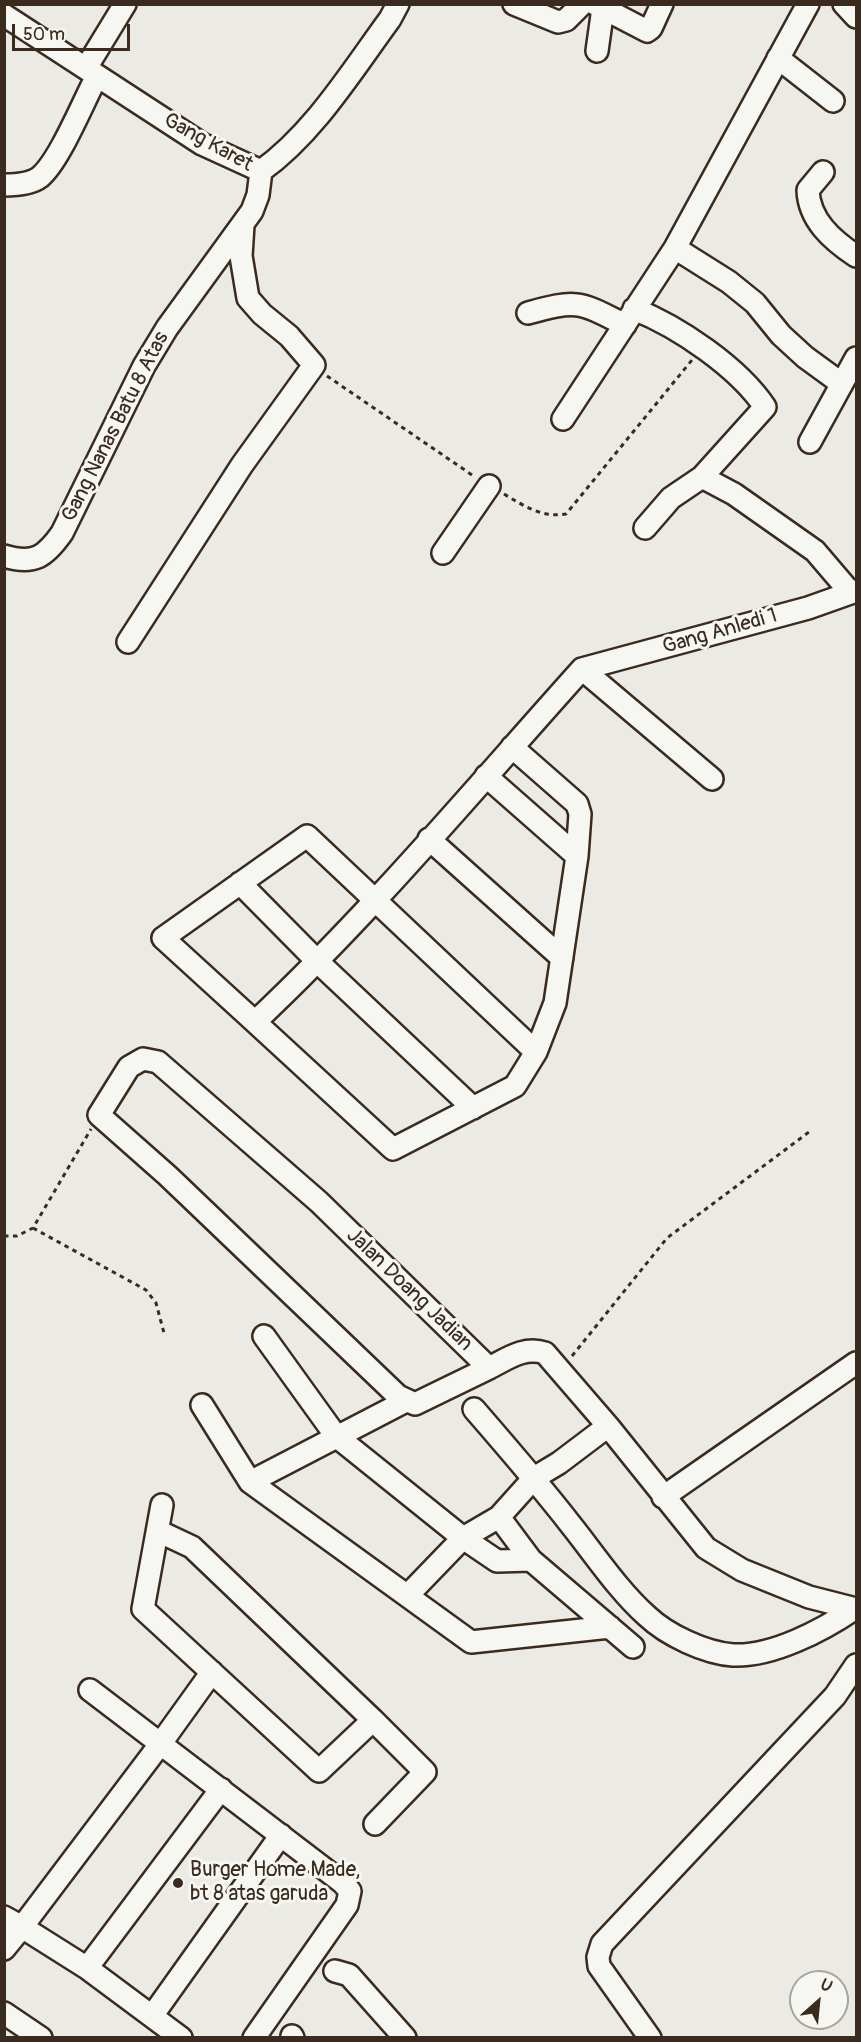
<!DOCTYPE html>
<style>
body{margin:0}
#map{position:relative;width:861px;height:2042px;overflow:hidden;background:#ebeae5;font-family:Pangolin,sans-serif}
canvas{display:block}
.frame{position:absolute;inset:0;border:6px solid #3b2a1e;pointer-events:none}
.north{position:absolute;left:789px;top:1970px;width:60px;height:60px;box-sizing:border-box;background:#f6f6f2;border:2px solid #aba49d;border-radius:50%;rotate:27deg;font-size:16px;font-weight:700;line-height:24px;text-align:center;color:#3b2a1e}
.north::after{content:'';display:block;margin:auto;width:21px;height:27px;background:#3b2a1e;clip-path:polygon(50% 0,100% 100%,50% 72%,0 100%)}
.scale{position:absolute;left:12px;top:24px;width:118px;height:27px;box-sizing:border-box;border:3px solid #3b2a1e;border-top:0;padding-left:8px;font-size:18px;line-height:21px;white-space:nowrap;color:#3b2a1e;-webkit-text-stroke:4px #f6f6f2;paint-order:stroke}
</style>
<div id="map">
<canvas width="861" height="2042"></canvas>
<div class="frame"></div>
<div class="north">U</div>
<div class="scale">50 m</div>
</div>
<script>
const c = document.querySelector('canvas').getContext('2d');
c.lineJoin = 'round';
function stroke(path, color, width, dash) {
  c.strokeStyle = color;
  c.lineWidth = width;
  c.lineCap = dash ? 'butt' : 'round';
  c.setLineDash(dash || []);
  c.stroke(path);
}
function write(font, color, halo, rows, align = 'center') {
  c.font = font + ' Pangolin,sans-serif';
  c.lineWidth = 6;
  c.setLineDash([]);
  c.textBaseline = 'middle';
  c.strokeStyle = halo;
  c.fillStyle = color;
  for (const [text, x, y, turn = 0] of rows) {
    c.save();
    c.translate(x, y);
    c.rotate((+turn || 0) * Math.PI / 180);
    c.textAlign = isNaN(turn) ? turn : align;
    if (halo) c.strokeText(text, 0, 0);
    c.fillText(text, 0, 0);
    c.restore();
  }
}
const path = new Path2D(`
 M327 376 475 477
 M504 494C524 506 542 518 566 514L692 360
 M33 1228 146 1290 156 1303 164 1333
 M4 1236H17L33 1228 91 1129
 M572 1356 667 1238 809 1132`);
const minor = new Path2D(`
 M514 4 558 22 566 20 582 4
 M595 4 647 31 651 28 662 4
 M844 4 856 17
 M4 15 202 144 261 171C314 133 351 72 390 19L398 4
 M597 51 603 8
 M778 58 833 101
 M86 68 125 4
 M823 172 808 190C809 220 832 240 856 256
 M4 185C16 185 31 184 40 177 60 160 83 102 97 76
 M675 248 729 282 755 303 781 335 805 357 842 384
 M634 309C679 327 738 367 765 407L702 477 671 498 645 528
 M528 313C578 299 580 302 625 325
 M563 419 675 248 808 4
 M810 442 856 358
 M702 477 734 494 815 551 850 592
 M443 553 489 486
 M4 556C34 565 45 557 62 533L144 366 167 328 252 211 258 195 261 171
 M128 642 242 465 314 365 289 336 262 314 248 298 241 256 243 225
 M582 669 808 608 856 591
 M582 669 712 779
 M512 747 577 804 580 814 577 856 555 1003 536 1052 515 1086 393 1149 255 1022C372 912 475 788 582 669
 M486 776 577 856
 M429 839 562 958
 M240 883 318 962 473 1108
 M255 1022 163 938 307 836 536 1052
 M264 1336 336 1436 463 1538 497 1561 531 1560
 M489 1368 415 1404 398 1396 168 1176 99 1115 129 1067 143 1059 158 1062 319 1202 489 1368C507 1359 524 1346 545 1353L608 1426 706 1548 742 1570 809 1597 856 1609
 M202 1405 250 1482 471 1642 610 1627
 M474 1409C507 1447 540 1485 571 1525 595 1555 618 1590 647 1616 667 1635 705 1653 733 1655 772 1657 823 1630 854 1609
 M250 1482 406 1401
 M663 1497 856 1363
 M499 1517 531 1560 633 1647
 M158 1531 192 1547 373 1720 319 1771 143 1609 162 1505
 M408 1595 463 1538 499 1517 534 1478 559 1463 608 1426
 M90 1690 343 1883 350 1891 347 1905 254 2038
 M373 1720 425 1772 375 1824
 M4 1917 22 1927 161 1743 212 1672
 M4 1949 22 1927 87 1968 181 2038
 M87 1968 221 1789
 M335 1971 349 1975 405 2038
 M4 2013 41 2038
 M152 2016 281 1835
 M292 2036 293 2038
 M650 2038 599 1966 598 1957 602 1944 835 1696 856 1665`);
const markers = [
 [178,1883,6,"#3b2a1e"]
];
const streetNames = [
 ["Gang Karet",208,143,29],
 ["Gang Nanas Batu 8 Atas",116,427,-63],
 ["Gang Anledi 1",720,632,-16],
 ["Jalan Doang Jadian",409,1290,44]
];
const poiNames = [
 ["Burger Home Made,",190,1871],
 ["bt 8 atas garuda",190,1895]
];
stroke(minor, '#3b2a1e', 26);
stroke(path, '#3b2a1e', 3, [4.5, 4.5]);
stroke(minor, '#f6f6f2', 21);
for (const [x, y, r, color] of markers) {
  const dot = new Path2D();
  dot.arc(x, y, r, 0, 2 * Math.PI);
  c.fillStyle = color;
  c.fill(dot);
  stroke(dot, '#f6f6f2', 2);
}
write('21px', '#3b2a1e', '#f6f6f2', streetNames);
write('21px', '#3b2a1e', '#f6f6f2', poiNames, 'left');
</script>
